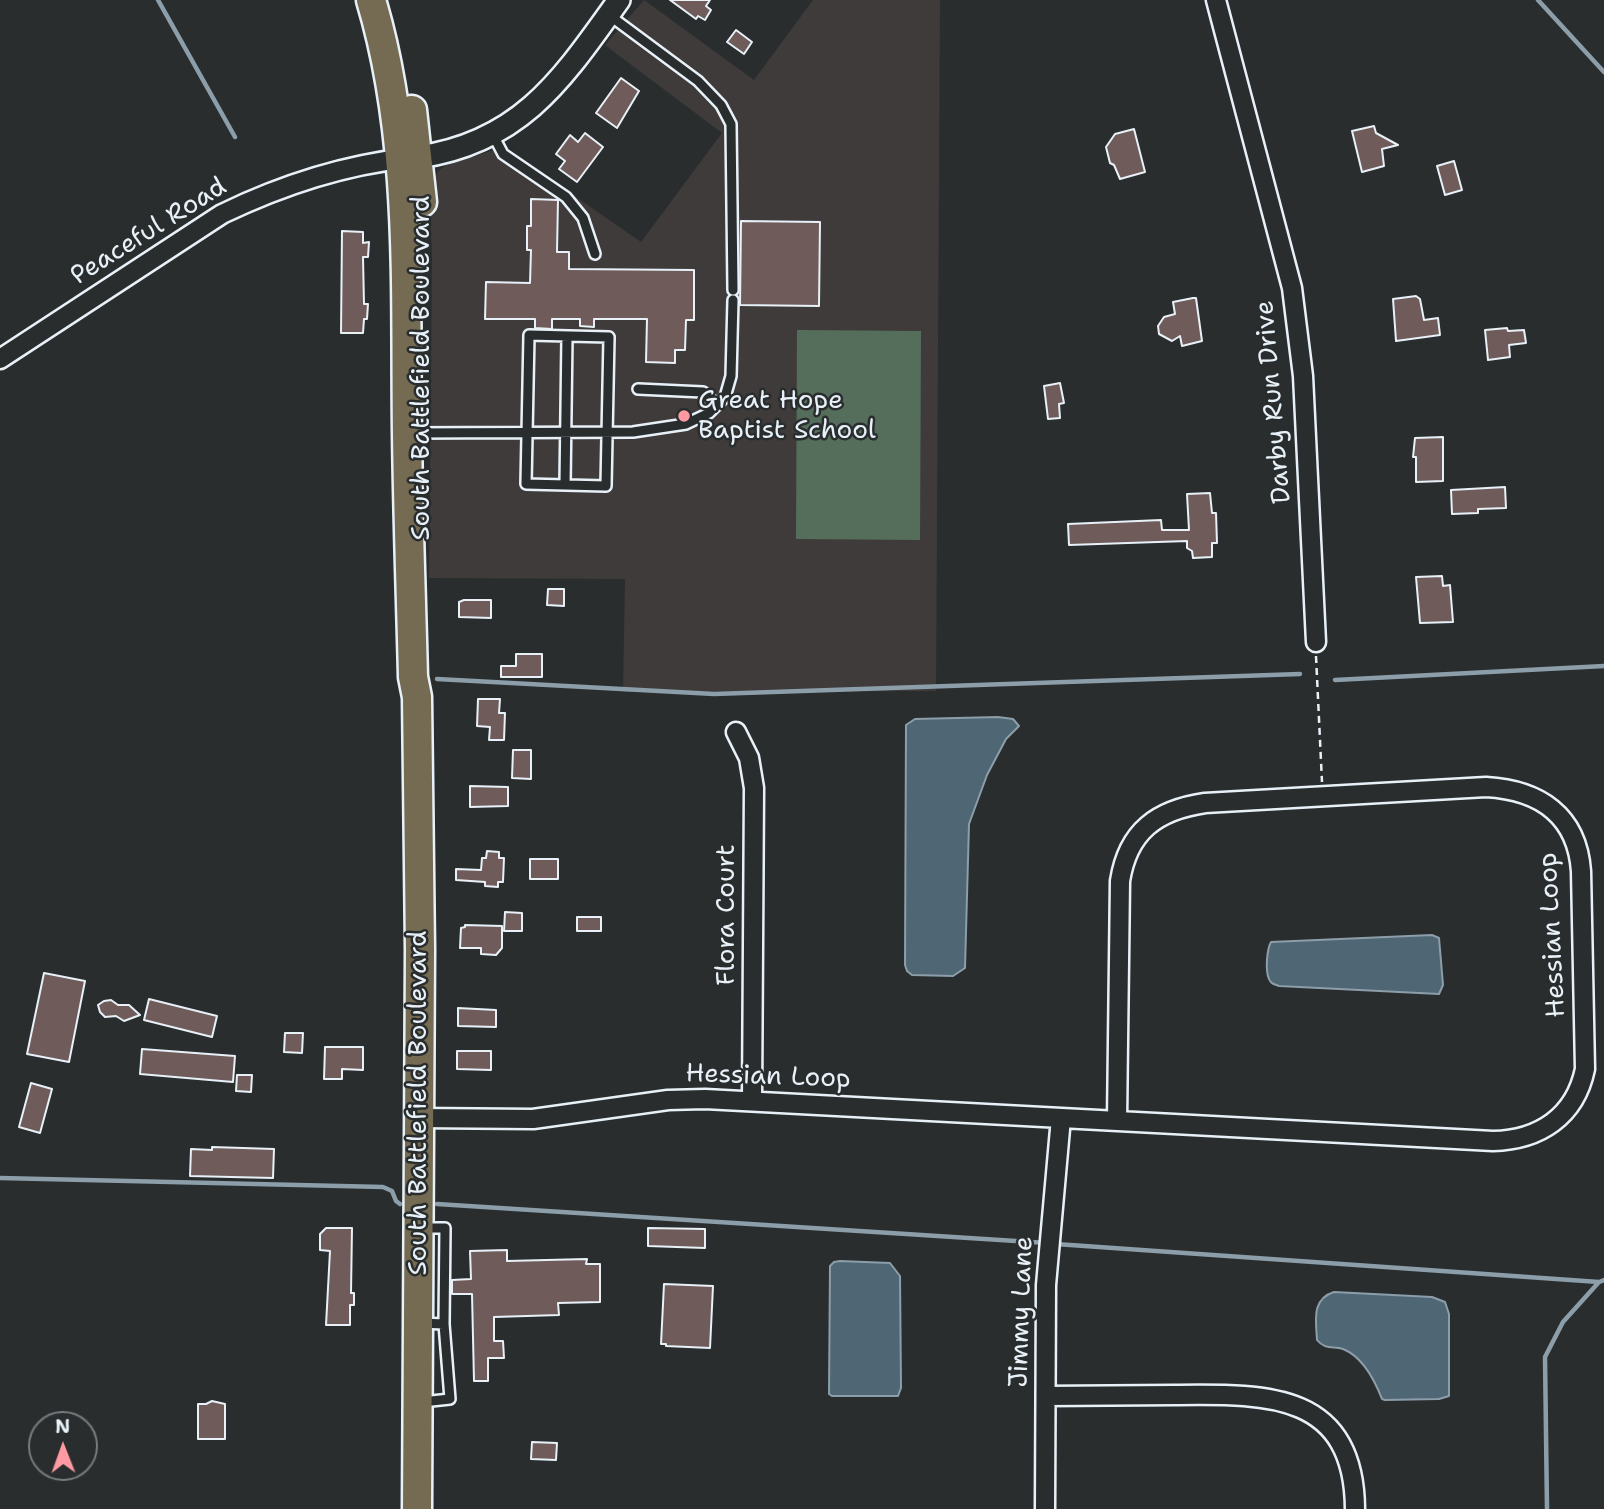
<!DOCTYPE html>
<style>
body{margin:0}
#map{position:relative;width:1604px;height:1509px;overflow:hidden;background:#2a2d2e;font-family:"Shantell Sans",sans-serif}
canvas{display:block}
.north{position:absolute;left:28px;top:1411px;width:70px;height:70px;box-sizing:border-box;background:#2a2d2e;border:2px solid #767b7f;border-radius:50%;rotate:359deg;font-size:19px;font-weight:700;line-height:28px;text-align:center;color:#e8f1f8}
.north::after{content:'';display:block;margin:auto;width:24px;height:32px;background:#ff9aa2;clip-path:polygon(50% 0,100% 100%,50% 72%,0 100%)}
</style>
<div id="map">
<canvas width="1604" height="1509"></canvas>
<div class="north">N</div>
</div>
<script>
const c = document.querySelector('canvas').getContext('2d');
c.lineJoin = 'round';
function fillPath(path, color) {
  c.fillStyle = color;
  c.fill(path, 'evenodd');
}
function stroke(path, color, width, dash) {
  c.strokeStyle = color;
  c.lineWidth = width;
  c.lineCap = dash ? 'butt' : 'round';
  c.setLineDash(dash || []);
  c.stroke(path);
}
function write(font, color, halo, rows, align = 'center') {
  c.font = font + ' "Shantell Sans",sans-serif';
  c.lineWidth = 5;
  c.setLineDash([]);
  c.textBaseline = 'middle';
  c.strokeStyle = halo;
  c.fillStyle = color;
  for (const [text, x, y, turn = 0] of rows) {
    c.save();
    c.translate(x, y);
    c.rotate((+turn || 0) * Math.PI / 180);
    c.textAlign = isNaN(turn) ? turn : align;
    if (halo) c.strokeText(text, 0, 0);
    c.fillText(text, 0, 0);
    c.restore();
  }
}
const built = new Path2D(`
 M644 0 754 80 813 0H940L936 691 623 692 625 579 429 578 432 255 429 191 438 171 446 165 504 147 641 242 722 133 605 45Z`);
const green = new Path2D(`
 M797 330 921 331 920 540 796 539Z`);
const water = new Path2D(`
 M998 717 1013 719 1019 726 1006 739 987 775 969 824 965 968 953 976 912 975 907 971 905 965 906 725 915 719Z
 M1432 935 1439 938 1443 985 1439 994 1279 986C1274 984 1271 984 1269 979 1265 970 1267 949 1271 942Z
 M840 1261 890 1263 900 1276 901 1388 898 1396H832L829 1394 830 1266 834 1262Z
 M1334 1292 1432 1297 1445 1302 1449 1314V1396L1439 1399 1385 1400 1382 1399C1375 1381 1363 1357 1343 1349 1333 1346 1325 1350 1317 1340 1316 1321 1311 1299 1334 1292Z`);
const stream = new Path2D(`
 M158 0 235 137
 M1538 0 1604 72
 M437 679 714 694 1300 674
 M1335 680 1604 666
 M0 1178 383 1187 392 1191 396 1201 400 1204
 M437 1204 1047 1243
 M1056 1244 1599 1282
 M1547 1509 1545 1357 1563 1322 1599 1282 1604 1280`);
const building = new Path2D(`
 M670 0H710L706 6 711 10 705 20 698 16 696 19Z
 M736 30 752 42 744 54 727 42Z
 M621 78 639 91 617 128 596 113Z
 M1374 126 1376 133 1398 145 1382 149 1384 166 1362 172 1352 131Z
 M1134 129 1145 172 1120 179 1114 165 1110 163 1106 147 1115 134Z
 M585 133 603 147 577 182 559 169 565 161 556 154 570 135 578 142Z
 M1454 161 1462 190 1445 195 1437 166Z
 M531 199 558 200 557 252H569V269L694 270V320H686L685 350H675V363L646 362 647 319H594V327L580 326V319H552V329L535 328V319H485L486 282 530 283 531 250H527V226H531Z
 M741 221 820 222 819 306 740 305Z
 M342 231 363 232V243L369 242 368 257H363L364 304H368L367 319H364L363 333H341Z
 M1416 296 1420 299 1424 320 1438 318 1440 335 1396 341 1393 299Z
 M1193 298H1196L1202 341 1182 346 1180 336 1172 341 1159 334 1158 326 1164 317 1175 314 1173 302Z
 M1507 328 1508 331 1524 330 1526 343 1509 345 1510 357 1488 360 1485 330Z
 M1060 383 1064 403 1059 404 1060 418 1048 419 1044 386Z
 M1443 437V481L1416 482V457H1413L1415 438Z
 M1505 487 1506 508 1478 509V513L1452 514 1451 490Z
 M1210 493 1212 513H1216L1217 543H1212V557L1193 558 1192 551 1187 548V541L1069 545 1068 524 1161 520 1162 530H1189L1187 494Z
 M1442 576 1443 586 1450 585 1453 622 1420 623 1416 577Z
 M548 589H564V606L547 605Z
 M464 600H491V618L459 617V602Z
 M516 654H542V677H501V666H516Z
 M478 699H500L499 713H505L504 740H489L490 727 477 726Z
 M513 750H531V779L512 778Z
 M470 786 508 787V806L470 807Z
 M487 851 499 852V858H504L503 882H498V887L485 886V882L456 880V869L481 870 482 858H486Z
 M530 859H558V879H530Z
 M505 912 522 913V931H504Z
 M577 917H601V931H577Z
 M465 925 502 926V948L496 955 481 954V948H460L461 928 465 927Z
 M44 973 85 981 69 1062 27 1054Z
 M149 999 217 1016 212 1037 144 1020Z
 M111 1000 118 1005H129L140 1015 124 1021 116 1016 105 1017 100 1012 98 1005 104 1001Z
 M458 1008 496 1010V1027L458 1026Z
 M285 1033H303L302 1053 284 1052Z
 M325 1047H363V1070L342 1069V1079H324Z
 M142 1049 235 1056 233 1082 140 1074Z
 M457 1051H491V1070L457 1069Z
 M237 1075H252L251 1092 236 1091Z
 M31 1083 52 1089 40 1133 19 1127Z
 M212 1147 274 1149 273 1178 190 1176 191 1149 212 1150Z
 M326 1228H352L351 1293H354V1305H350V1325H326L330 1251 320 1250V1234Z
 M648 1228 705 1229V1248L648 1246Z
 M507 1250V1261L587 1259 586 1264H600V1302L558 1303 559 1315 494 1317V1341H503L504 1358H488V1381H474L472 1294H452V1280L471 1279 470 1251Z
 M664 1284 713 1286 710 1348 666 1346V1344H661Z
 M212 1401 225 1404V1439H198V1404H206Z
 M532 1442 557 1443 556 1460 531 1459Z`);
const path = new Path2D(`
 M1316 656 1322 782`);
const service = new Path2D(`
 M609 15 698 81 721 105 731 124 733 290
 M493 135 503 154 566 197 583 218 595 254
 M529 335 609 337 606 486 526 484Z
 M638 389 703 392 717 405
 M412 433 633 432 686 424 709 413 725 397 731 376 733 300
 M565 485 567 336
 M421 1323 444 1324 445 1228H424
 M422 1402 450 1399 444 1324`);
const minor = new Path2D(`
 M1216 0 1292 288 1303 376 1316 642
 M0 359 222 214C280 186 344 165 408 158
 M736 732 749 758 754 788 752 1101
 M418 1118 533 1119 668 1100 705 1099 1493 1141C1539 1140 1575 1117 1585 1069L1581 871C1577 815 1539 790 1486 787L1205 803C1157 810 1128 831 1120 881L1117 1121
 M1046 1396C1089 1396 1131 1395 1174 1395 1266 1394 1354 1391 1355 1509
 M1045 1509 1046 1285 1061 1118`);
const tertiary = new Path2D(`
 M419 157C522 142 563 78 619 0`);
const primary = new Path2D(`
 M371 0C413 140 405 289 407 433 408 514 411 596 413 677L417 697 420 950 417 1509
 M412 110 422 202`);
const markers = [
 [684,416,7,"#ff9aa2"]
];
const streetNames = [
 ["Peaceful Road",149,232,-32],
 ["South Battlefield Boulevard",422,368,-90],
 ["Darby Run Drive",1274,402,-95],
 ["Flora Court",727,915,-90],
 ["Hessian Loop",1553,935,-93],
 ["Hessian Loop",768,1077,2],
 ["South Battlefield Boulevard",419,1103,-90],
 ["Jimmy Lane",1022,1312,-88]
];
const poiNames = [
 ["Great Hope",698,401],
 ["Baptist School",698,431]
];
fillPath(built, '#3f3b3b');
fillPath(green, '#556e5c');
fillPath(water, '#4f6774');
stroke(water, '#8c9ea9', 2);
stroke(stream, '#8c9ea9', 4.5);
fillPath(building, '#6f5c5a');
stroke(building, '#e8f1f8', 2);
stroke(service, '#e8f1f8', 14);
stroke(minor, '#e8f1f8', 23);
stroke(tertiary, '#e8f1f8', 26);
stroke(primary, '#e8f1f8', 33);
stroke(path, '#e8f1f8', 2.5, [7, 5]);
stroke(service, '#2a2d2e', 9);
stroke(minor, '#2a2d2e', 18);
stroke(tertiary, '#2a2d2e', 21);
stroke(primary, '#746b52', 28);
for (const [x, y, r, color] of markers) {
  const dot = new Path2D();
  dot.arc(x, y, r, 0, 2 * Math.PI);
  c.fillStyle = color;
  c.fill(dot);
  stroke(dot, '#2a2d2e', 2.5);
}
write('26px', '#e8f1f8', '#2a2d2e', streetNames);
write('26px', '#e8f1f8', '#2a2d2e', poiNames, 'left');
</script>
